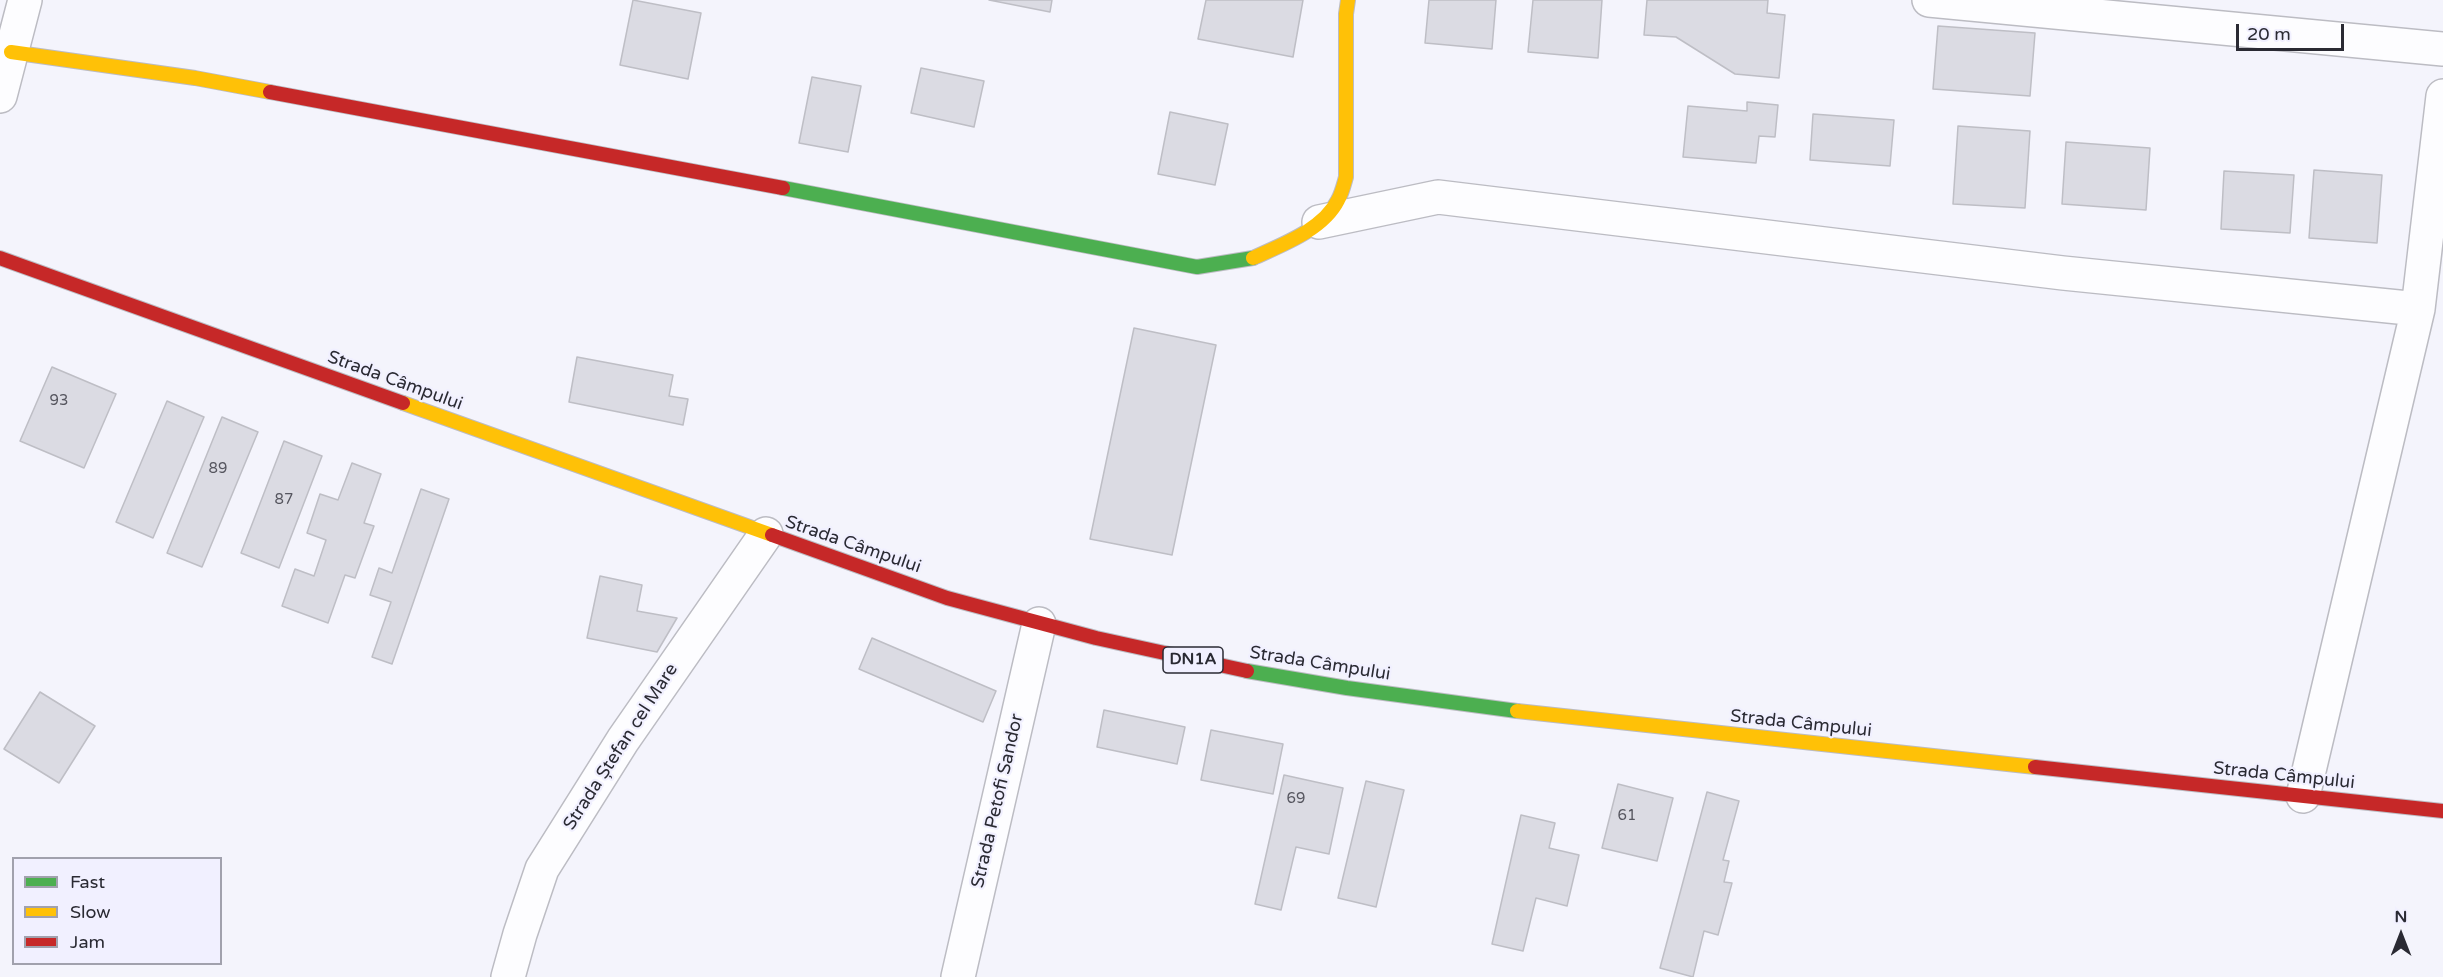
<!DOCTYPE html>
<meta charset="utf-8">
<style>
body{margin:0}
#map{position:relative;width:2443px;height:977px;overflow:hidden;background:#f4f4fc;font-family:"Varela Round",sans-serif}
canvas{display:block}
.legend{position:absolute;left:12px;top:857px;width:210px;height:108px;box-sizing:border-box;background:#f1f0ff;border:2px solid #a1a1ad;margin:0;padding:8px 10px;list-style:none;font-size:18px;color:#2a2a33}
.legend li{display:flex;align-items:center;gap:12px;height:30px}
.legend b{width:30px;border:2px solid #a1a1ad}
.north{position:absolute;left:2371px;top:905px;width:60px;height:60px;-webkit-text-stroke:4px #f1f0ff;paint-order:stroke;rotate:0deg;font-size:16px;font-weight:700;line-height:24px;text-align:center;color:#2a2a33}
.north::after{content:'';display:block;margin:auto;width:21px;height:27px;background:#2a2a33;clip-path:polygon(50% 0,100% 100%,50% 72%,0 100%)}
.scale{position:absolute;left:2236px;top:24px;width:108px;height:27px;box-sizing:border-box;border:3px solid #2a2a33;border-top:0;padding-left:8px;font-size:18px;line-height:21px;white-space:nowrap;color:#2a2a33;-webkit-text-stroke:4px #f1f0ff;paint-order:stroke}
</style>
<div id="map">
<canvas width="2443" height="977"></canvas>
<ul class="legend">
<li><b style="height:8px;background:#4caf50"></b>Fast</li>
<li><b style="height:8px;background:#ffc107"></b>Slow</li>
<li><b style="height:8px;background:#c62828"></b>Jam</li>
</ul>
<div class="north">N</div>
<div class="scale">20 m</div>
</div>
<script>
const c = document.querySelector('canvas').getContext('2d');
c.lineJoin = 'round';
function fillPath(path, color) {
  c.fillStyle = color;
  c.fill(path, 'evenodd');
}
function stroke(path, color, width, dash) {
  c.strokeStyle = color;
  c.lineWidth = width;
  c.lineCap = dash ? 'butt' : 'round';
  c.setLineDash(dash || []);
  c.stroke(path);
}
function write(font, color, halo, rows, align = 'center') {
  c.font = font + ' "Varela Round",sans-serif';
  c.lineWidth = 4.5;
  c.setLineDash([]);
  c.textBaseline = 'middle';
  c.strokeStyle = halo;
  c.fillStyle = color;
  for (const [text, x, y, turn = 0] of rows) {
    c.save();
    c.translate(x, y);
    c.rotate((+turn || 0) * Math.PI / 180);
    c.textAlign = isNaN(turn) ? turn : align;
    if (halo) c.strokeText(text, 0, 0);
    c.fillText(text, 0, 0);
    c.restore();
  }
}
const building = new Path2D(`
 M633 0 701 13 688 79 620 65Z
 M989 0H1052L1050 12Z
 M1206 0H1303L1293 57 1198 39Z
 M1429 0H1496L1492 49 1425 43Z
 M1533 0H1602L1598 58 1528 52Z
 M1647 0H1768L1767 13 1785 15 1779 78 1735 74 1676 37 1644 35Z
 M1938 26 2035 33 2030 96 1933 89Z
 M921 68 984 81 974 127 911 113Z
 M812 77 861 86 848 152 799 143Z
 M1747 102 1778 105 1775 137 1759 136 1756 163 1683 157 1688 106 1747 111Z
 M1170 112 1228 124 1215 185 1158 174Z
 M1813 114 1894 120 1890 166 1810 160Z
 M1958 126 2030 131 2025 208 1953 204Z
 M2066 142 2150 148 2146 210 2062 204Z
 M2314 170 2382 175 2377 243 2309 238Z
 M2224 171 2294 175 2290 233 2221 229Z
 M1134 328 1216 345 1172 555 1090 539Z
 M577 357 673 375 669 396 688 399 683 425 569 402Z
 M52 367 116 394 84 468 20 441Z
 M167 401 204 417 153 538 116 522Z
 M222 417 258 432 202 567 167 553Z
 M284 441 322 456 279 568 241 553Z
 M352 463 381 474 364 523 374 526 355 578 345 575 328 623 282 606 295 569 314 576 326 540 307 533 320 494 338 500Z
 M421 489 449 499 392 664 372 657 391 602 370 595 379 568 392 573Z
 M600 576 642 585 637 611 677 618 657 652 587 638Z
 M872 638 996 691 983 722 859 669Z
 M40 692 95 726 59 783 4 749Z
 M1104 710 1185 727 1177 764 1097 747Z
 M1211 730 1283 744 1273 794 1201 780Z
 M1284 775 1343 788 1329 854 1296 847 1281 910 1255 904Z
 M1366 781 1404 790 1376 907 1338 898Z
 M1618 784 1673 798 1657 861 1602 848Z
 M1707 792 1739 801 1723 860 1729 861 1724 882 1732 883 1718 935 1704 931 1693 977 1660 968Z
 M1521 815 1555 823 1549 848 1579 855 1567 906 1536 898 1523 951 1492 944Z`);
const street = new Path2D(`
 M1929 0 2443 49
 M0 96 25 0
 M1319 222 1438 197 2063 273 2418 309
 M2303 796 2418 309 2443 96
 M508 977 520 934 542 869 623 740 766 534
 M958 977 1039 624`);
const fast = new Path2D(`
 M783 188 1197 267 1253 258
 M1247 671 1347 688 1517 711`);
const slow = new Path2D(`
 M11 52 195 78 270 92
 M1253 258C1281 245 1323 230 1338 200 1342 193 1344 184 1346 177V14L1348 0
 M403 403 772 535
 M1517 711 2035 767`);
const jam = new Path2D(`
 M270 92 783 188
 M0 258 403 403
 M772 535 947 598 1096 638 1247 671
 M2035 767 2443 811`);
const numberNames = [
 ["93",59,401],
 ["89",218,469],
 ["87",284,500],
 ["69",1296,799],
 ["61",1627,816]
];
const shields = [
 [1193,660,60]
];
const shieldNames = [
 ["DN1A",1193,660]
];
const streetNames = [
 ["Strada Câmpului",395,381,20],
 ["Strada Câmpului",853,545,19],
 ["Strada Câmpului",1320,664,9],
 ["Strada Câmpului",1801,724,6],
 ["Strada Ștefan cel Mare",621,747,-57],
 ["Strada Câmpului",2284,776,6],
 ["Strada Petofi Sandor",998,801,-77]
];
fillPath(building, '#dbdbe3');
stroke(building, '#bebec5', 1.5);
stroke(street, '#bcbcc3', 36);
stroke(fast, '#bcbcc3', 16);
stroke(slow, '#bcbcc3', 16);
stroke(jam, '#bcbcc3', 16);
stroke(street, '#fdfdff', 33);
stroke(fast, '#4caf50', 14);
stroke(slow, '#ffc107', 14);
stroke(jam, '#c62828', 14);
write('15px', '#56565f', null, numberNames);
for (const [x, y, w] of shields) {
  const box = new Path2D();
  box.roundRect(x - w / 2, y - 13, w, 26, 4.5);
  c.fillStyle = '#f1f0ff';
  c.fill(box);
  stroke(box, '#2a2a33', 1.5);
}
write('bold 16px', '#2a2a33', null, shieldNames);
write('18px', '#2a2a33', '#f1f0ff', streetNames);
</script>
